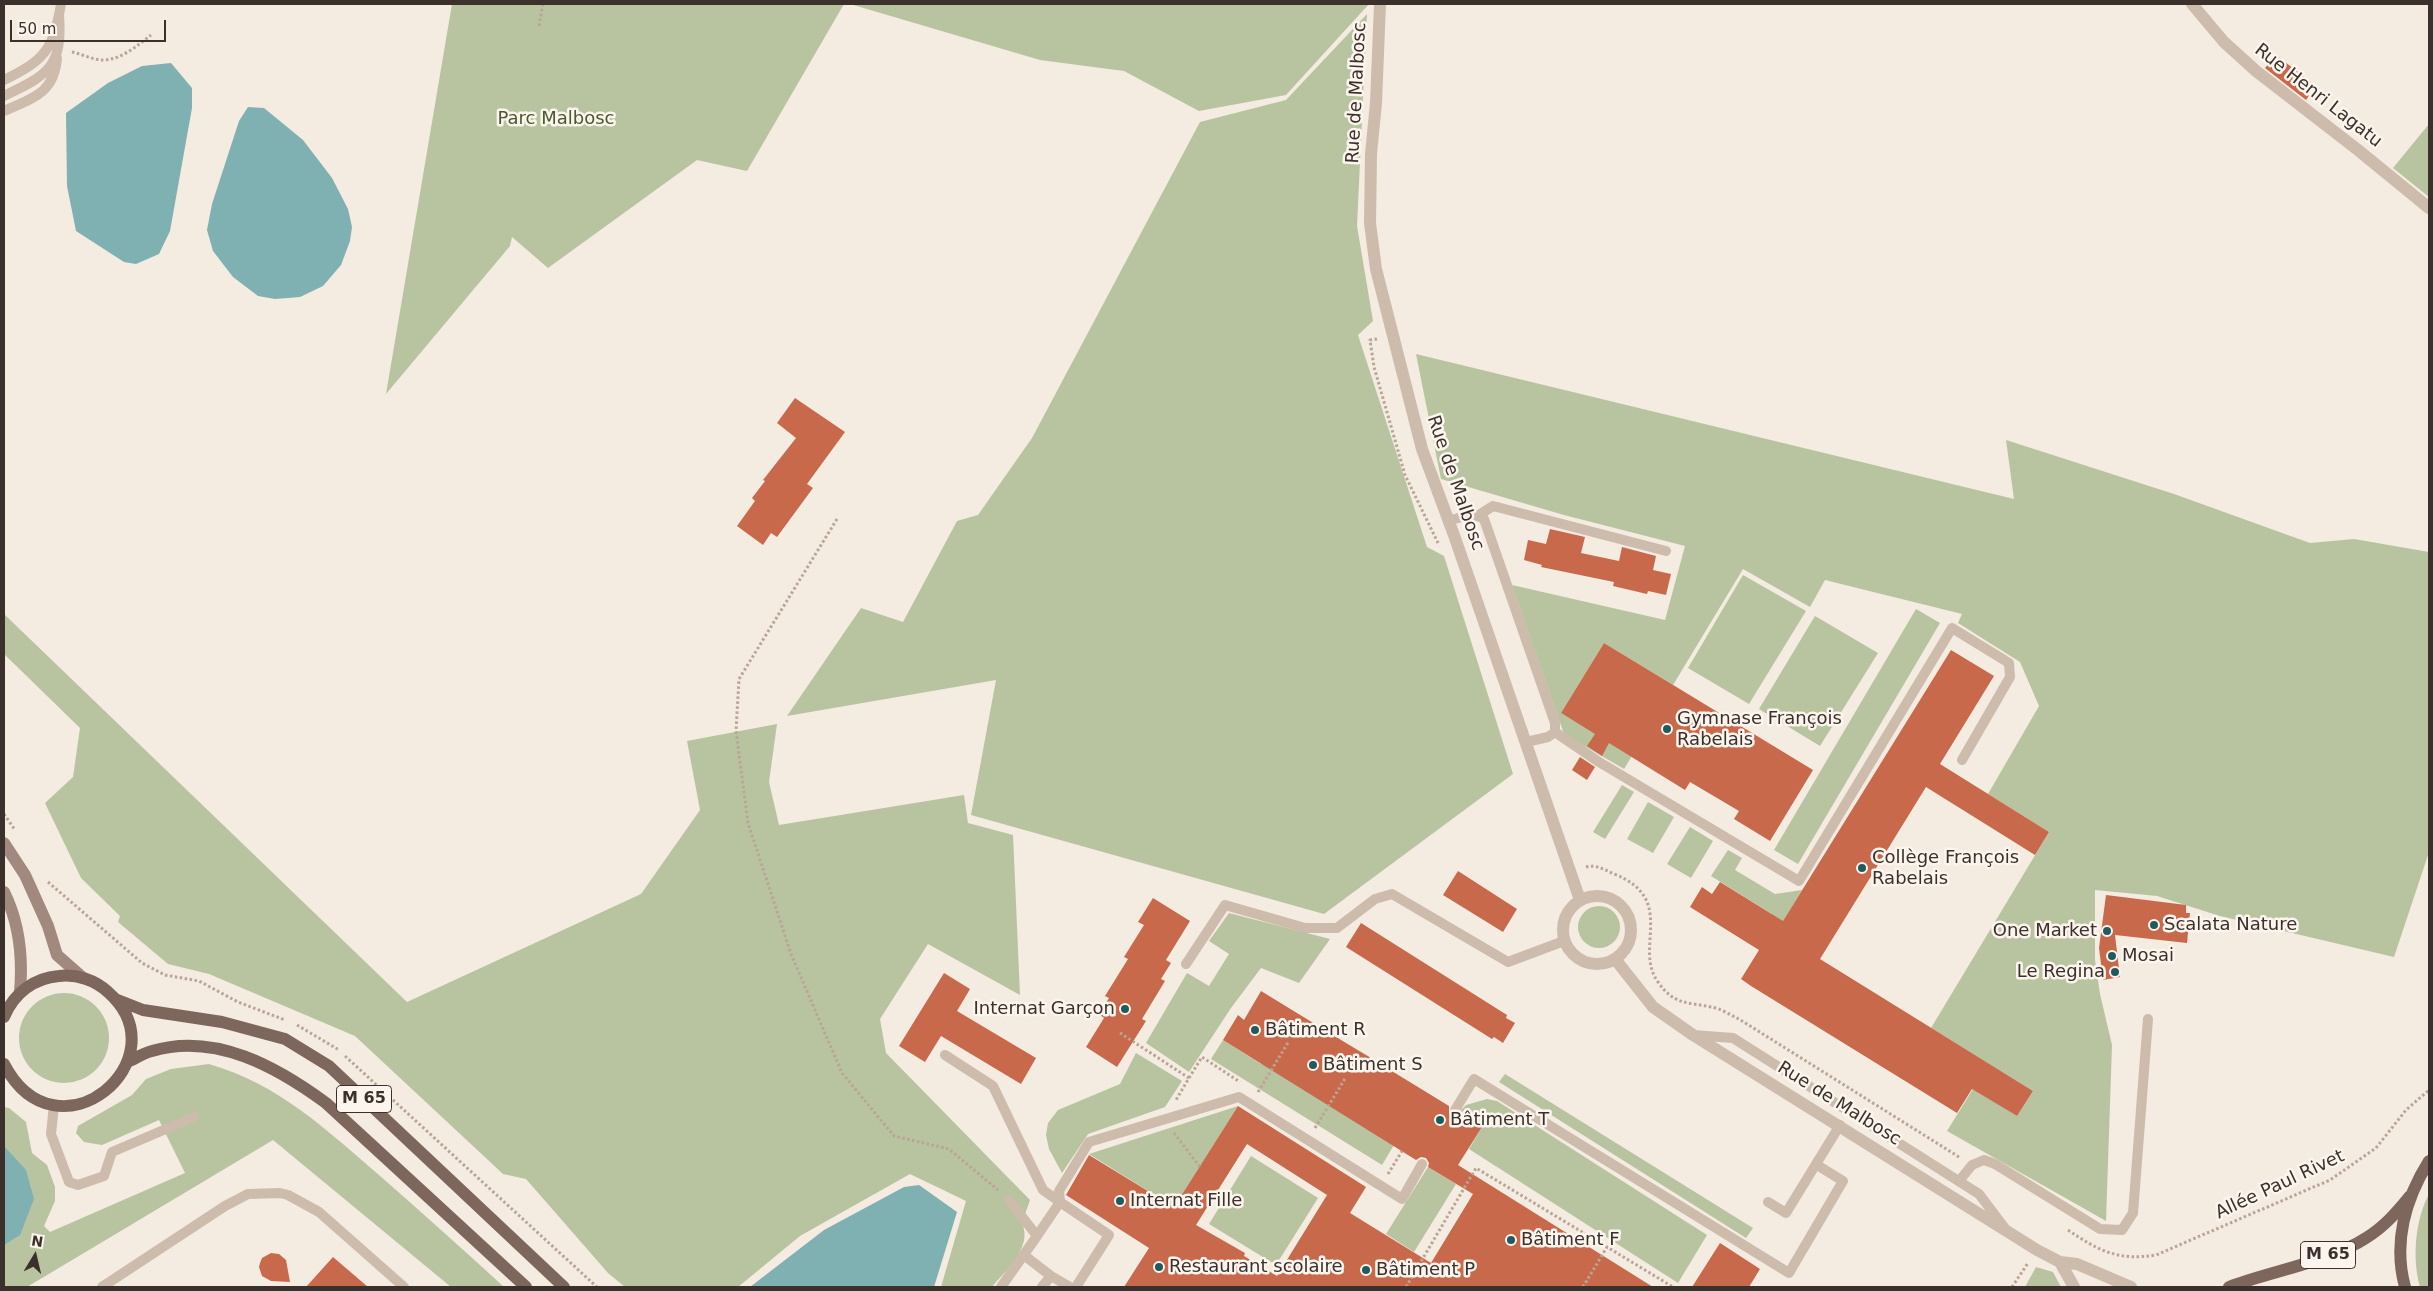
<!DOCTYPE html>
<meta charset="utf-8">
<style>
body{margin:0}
#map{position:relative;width:2433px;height:1291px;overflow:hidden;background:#f4ebe1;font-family:"DejaVu Sans",sans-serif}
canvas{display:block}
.frame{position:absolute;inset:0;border:5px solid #3b302b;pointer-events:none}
.north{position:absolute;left:10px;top:1231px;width:50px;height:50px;-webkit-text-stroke:4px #fbf5ee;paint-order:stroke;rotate:9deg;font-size:14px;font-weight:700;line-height:20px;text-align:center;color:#3b302b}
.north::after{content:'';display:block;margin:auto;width:18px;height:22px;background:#3b302b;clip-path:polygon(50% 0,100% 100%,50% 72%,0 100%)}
.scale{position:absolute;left:10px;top:20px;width:156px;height:22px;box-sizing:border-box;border:2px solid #3b302b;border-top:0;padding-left:6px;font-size:15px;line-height:18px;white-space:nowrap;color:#3b302b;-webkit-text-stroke:4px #fbf5ee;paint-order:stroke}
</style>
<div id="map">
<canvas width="2433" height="1291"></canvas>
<div class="frame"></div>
<div class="north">N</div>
<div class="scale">50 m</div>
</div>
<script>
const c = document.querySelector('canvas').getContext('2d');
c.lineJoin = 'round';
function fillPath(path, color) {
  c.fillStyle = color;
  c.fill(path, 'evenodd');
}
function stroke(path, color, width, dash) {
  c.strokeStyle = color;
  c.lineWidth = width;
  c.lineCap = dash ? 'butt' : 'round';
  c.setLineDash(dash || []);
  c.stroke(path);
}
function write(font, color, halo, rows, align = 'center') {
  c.font = font + ' "DejaVu Sans",sans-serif';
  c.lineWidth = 5;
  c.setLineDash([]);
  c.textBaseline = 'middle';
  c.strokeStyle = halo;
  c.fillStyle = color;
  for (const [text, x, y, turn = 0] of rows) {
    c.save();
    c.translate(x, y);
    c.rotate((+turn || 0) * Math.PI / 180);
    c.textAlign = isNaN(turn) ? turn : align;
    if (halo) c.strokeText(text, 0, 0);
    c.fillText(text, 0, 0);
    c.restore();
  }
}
const green = new Path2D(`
 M452 4H844L747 171 697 160 548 268 512 237 510 246 386 394Z
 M850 4H1369L1286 95 1199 111 1124 71 1040 60Z
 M1367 14 1357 226 1373 321 1358 335 1427 547 1444 556 1513 774 1324 914 971 815 996 680 787 716 861 608 903 622 957 521 978 515 1032 438 1200 122 1286 100Z
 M2429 124V197L2393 168Z
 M1416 354 2014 499 2006 440 2174 494 2310 543 2354 539 2429 552V852L2394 957 2220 916 2157 896 2095 890V960L2100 994 2112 1045 2106 1221 1947 1131 1973 1089 2017 1116 2033 1091 1931 1028 2049 832 1988 794 2039 706 2020 662 1958 623 1962 614 1825 580 1810 607 1743 569 1673 685 1604 643 1561 713 1632 756 1624 769 1564 734 1512 585 1665 620 1685 546 1564 515 1441 479Z
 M1743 575 1806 611 1749 704 1688 668Z
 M1916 609 1940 623 1798 864 1774 850Z
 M4 614 407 1002 641 894 700 810 687 741 777 724 769 782 779 825 964 795 968 823 1013 835 1020 995 928 944 880 1019 886 1053 1030 1200 1022 1223C1033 1247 1006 1270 992 1287H941L966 1201 910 1174 800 1236 738 1287H625L608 1273 526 1179 503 1174 355 1036 209 974 168 964 118 922 120 916 81 878 45 803 73 777 80 728 4 654Z
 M1815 616 1878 653 1820 746 1759 709Z
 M1622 785 1634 792 1605 839 1593 832Z
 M1648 802 1674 817 1653 853 1627 839Z
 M1690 827 1713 841 1691 878 1667 864Z
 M1728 850 1742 858 1735 870 1775 894 1802 890 1776 933 1772 914 1711 876Z
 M1578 927a21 21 0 1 1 42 0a21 21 0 1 1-42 0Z
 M1229 913 1330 939 1299 983 1261 968 1231 1008 1189 1072 1146 1043 1187 973 1209 986 1229 954 1209 941Z
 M19 1038a45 45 0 1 1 90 0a45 45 0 1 1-90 0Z
 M1223 1040 1261 1064 1351 1046 1370 1057 1337 1110 1394 1145 1382 1165 1211 1059Z
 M1136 1053 1182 1081 1165 1107 1088 1134 1062 1173 1049 1149 1046 1135 1048 1123 1058 1110 1120 1084Z
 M209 1064C280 1085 324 1128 379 1175 421 1212 463 1249 504 1287H451L273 1140 27 1287H4V1107L9 1108 26 1122 32 1153 47 1165 55 1187V1201L44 1226 50 1232 185 1173 159 1120 102 1145 84 1142 76 1133 78 1126 132 1095 146 1079 171 1069Z
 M1505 1074 1753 1228 1746 1238 1499 1082Z
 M1487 1099 1497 1101 1707 1235 1678 1283 1469 1149 1482 1127 1459 1112 1466 1105Z
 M1238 1106 1174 1207 1089 1154Z
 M1251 1156 1318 1198 1276 1265 1209 1224Z
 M1428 1167 1456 1184 1414 1252 1386 1234Z
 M2429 1194V1287H2420C2412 1259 2415 1220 2429 1194Z
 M2036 1267 2053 1272 2061 1287H2025Z`);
const water = new Path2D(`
 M171 63 192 88V108L170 231 159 254 136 264 124 262 76 231 67 186 66 113 108 83 142 66Z
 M248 107 264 108 303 140 332 178 348 209 352 227 350 241 341 265 323 286 300 297 275 299 258 296 233 277 213 251 207 230 212 204 239 121Z
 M4 1146 26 1170 34 1199 20 1235 4 1245Z
 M919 1185 957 1212 934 1287H750L824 1230 904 1187Z`);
const building = new Path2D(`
 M2276 55 2316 86 2306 100 2265 68Z
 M795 398 845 432 807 484 813 488 777 537 771 533 763 545 737 526 755 501 752 498 765 481 763 480 796 438 777 423Z
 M1550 529 1585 537 1581 553 1619 561 1622 547 1656 556 1653 570 1671 574 1666 595 1648 591 1647 594 1613 586 1614 582 1541 567 1542 565 1524 560 1528 540 1546 544Z
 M1604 643 1813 770 1770 841 1734 819 1739 811 1690 782 1685 790 1609 743 1602 756 1587 746 1595 734 1561 713Z
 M1951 650 1994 676 1940 764 2049 832 2035 855 1926 787 1820 959 2033 1091 2017 1116 1972 1089 1957 1113 1751 986 1741 979 1759 950 1690 907 1702 887 1712 894 1720 882 1783 921Z
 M1580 757 1595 767 1587 780 1572 770Z
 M1458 871 1517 909 1503 932 1443 895Z
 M2106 895 2186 905V913H2190L2187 943 2115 935 2120 977 2103 980 2099 948Z
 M1153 898 1190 921 1166 960 1171 963 1161 979 1165 981 1142 1019 1146 1021 1117 1067 1086 1047 1104 1018 1099 1014 1109 998 1105 996 1128 959 1124 957 1144 925 1138 922Z
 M1361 923 1507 1015 1506 1018 1515 1023 1503 1043 1494 1037 1492 1039 1346 947Z
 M944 973 970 989 957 1011 1036 1058 1021 1084 941 1036 925 1062 899 1046Z
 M1261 991 1449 1106V1113L1452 1116H1458L1461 1114 1482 1127 1458 1165 1653 1287H1124L1149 1248 1066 1195 1089 1155 1174 1207 1238 1106 1366 1187 1350 1213 1431 1263 1473 1194 1428 1167 1429 1163 1426 1158 1421 1157 1416 1160 1223 1040 1238 1015 1244 1020ZM1247 1144 1327 1195 1277 1276 1244 1256 1245 1253 1196 1225Z
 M1720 1243 1760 1269 1749 1287H1692Z
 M271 1253 279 1254 286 1260 290 1282 271 1281 262 1276 259 1267 260 1263 262 1258Z
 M333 1257 368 1287H306Z`);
const path = new Path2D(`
 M539 26 543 4
 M72 52C82 54 93 60 103 60 121 60 138 45 151 35
 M1377 339 1370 340 1374 367 1405 475 1438 543
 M837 519 739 679 736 731 748 823 791 954 842 1073 894 1136 949 1149 998 1190
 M4 814 15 830
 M1586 867C1596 864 1605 870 1614 874 1678 899 1633 948 1658 982 1674 1005 1687 1002 1711 1007 1720 1008 1730 1015 1739 1019L1959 1157
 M48 882 142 963 165 975 199 981 238 1002 285 1020
 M297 1025 339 1050
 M1120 1033 1189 1078 1176 1100
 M345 1056 597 1287
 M1189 1078 1202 1057 1240 1082
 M1258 1092 1289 1041
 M1315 1128 1346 1077
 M1174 1133 1200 1167
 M1388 1174 1402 1151
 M2068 1230C2099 1251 2118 1261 2156 1255L2330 1180 2376 1148 2406 1110 2429 1090
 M1406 1287 1476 1168 1607 1247
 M1583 1287 1607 1247 1673 1287
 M2012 1287 2028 1263`);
const lane = new Path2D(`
 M4 80C45 60 53 50 61 4
 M4 96C47 75 63 68 59 15
 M4 111C32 98 54 94 57 58
 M1479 515 1493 506 1666 551
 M1449 521C1460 517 1474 512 1484 519L1555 723V732L1548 737 1526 742
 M1555 732 1599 762 1799 881 1952 628 2009 663 2010 677 1962 760
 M1186 964 1225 905 1305 928H1337L1375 899 1392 894 1508 962 1564 941
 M1693 1035 1733 1038 1979 1194 2004 1227
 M945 1055 993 1086 1043 1190 1060 1202 1037 1236
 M54 1105 51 1134 69 1182 78 1185 104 1176 112 1152 194 1117
 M1455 1110 1474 1079 1789 1273 1843 1181 1817 1165
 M1960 1180 1972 1165 1984 1160 1995 1164 2100 1229 2122 1230 2133 1213 2148 1019
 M1768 1202 1786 1213 1840 1125
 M1025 1256 1051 1276
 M102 1287 225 1206 248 1194 280 1193 288 1195 319 1212 404 1287
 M1001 1287 1037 1236 1009 1200
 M1042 1287 1051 1276 1070 1287
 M1076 1287 1109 1235 1060 1202 1059 1191 1089 1142 1239 1097 1402 1199 1422 1164`);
const street = new Path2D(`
 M1380 4 1376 103 1371 154 1370 223 1376 269 1422 449 1455 538 1580 900
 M2192 4 2224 42 2256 71 2358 150 2429 208
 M1563 930a34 34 0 1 1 68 0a34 34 0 1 1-68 0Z
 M1615 959 1653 1007 1693 1035 2037 1250 2060 1262 2077 1264 2131 1287
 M2060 1262 2074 1287`);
const secondary = new Path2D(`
 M4 843 25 875 48 926 57 955 82 977
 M4 892C20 924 23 957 20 992`);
const primary = new Path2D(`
 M115 999 143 1010 222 1022 285 1039 329 1066 564 1287
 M4 1017C14 993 34 978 59 976 77 974 95 980 108 992 184 1059 57 1166 4 1064
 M127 1062C135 1059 143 1053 152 1051 215 1032 277 1067 326 1103L526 1287
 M2229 1287C2271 1271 2329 1262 2366 1238 2384 1227 2397 1212 2410 1196
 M2405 1287C2393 1243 2405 1199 2429 1161`);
const markers = [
 [1667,729,5,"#1f5a5e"],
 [1862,868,5,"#1f5a5e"],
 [2154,925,5,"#1f5a5e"],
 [2107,931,5,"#1f5a5e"],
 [2112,956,5,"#1f5a5e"],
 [2115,972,5,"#1f5a5e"],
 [1125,1009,5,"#1f5a5e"],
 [1255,1030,5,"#1f5a5e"],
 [1313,1065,5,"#1f5a5e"],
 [1440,1120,5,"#1f5a5e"],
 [1120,1201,5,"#1f5a5e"],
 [1511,1240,5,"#1f5a5e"],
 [1159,1267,5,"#1f5a5e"],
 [1366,1270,5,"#1f5a5e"]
];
const shields = [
 [364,1099,55],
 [2328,1255,55]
];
const shieldNames = [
 ["M 65",364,1099],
 ["M 65",2328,1255]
];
const streetNames = [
 ["Rue de Malbosc",1357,93,-87],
 ["Rue Henri Lagatu",2318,96,38],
 ["Rue de Malbosc",1455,483,71],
 ["Rue de Malbosc",1839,1104,32],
 ["Allée Paul Rivet",2280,1185,-25]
];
const parkNames = [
 ["Parc Malbosc",556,119]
];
const poiNames = [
 ["Gymnase François",1677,719],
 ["Rabelais",1677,740],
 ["Collège François",1872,858],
 ["Rabelais",1872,879],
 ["Scalata Nature",2164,925],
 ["One Market",2097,931,"right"],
 ["Mosai",2122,956],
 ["Le Regina",2105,972,"right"],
 ["Internat Garçon",1115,1009,"right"],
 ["Bâtiment R",1265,1030],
 ["Bâtiment S",1323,1065],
 ["Bâtiment T",1450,1120],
 ["Internat Fille",1130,1201],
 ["Bâtiment F",1521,1240],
 ["Restaurant scolaire",1169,1267],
 ["Bâtiment P",1376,1270]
];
fillPath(green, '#b8c4a0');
fillPath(water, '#7fb0b2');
fillPath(building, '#c8694b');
stroke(path, '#b9a596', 3, [2.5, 2.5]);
stroke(lane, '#cdbbac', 10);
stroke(street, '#cdbbac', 12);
stroke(secondary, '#a18a7d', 12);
stroke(primary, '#7d675c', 12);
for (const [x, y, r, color] of markers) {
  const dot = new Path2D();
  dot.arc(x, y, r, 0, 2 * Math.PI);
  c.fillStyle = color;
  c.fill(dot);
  stroke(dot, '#fbf5ee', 2);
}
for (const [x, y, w] of shields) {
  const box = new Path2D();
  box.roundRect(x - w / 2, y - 13.5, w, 27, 4);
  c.fillStyle = '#fbf5ee';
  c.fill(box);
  stroke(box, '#3b302b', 1);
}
write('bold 16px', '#3b302b', null, shieldNames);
write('18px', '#3b302b', '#fbf5ee', streetNames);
write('18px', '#4a5a2e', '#fbf5ee', parkNames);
write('18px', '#3b302b', '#fbf5ee', poiNames, 'left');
</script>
